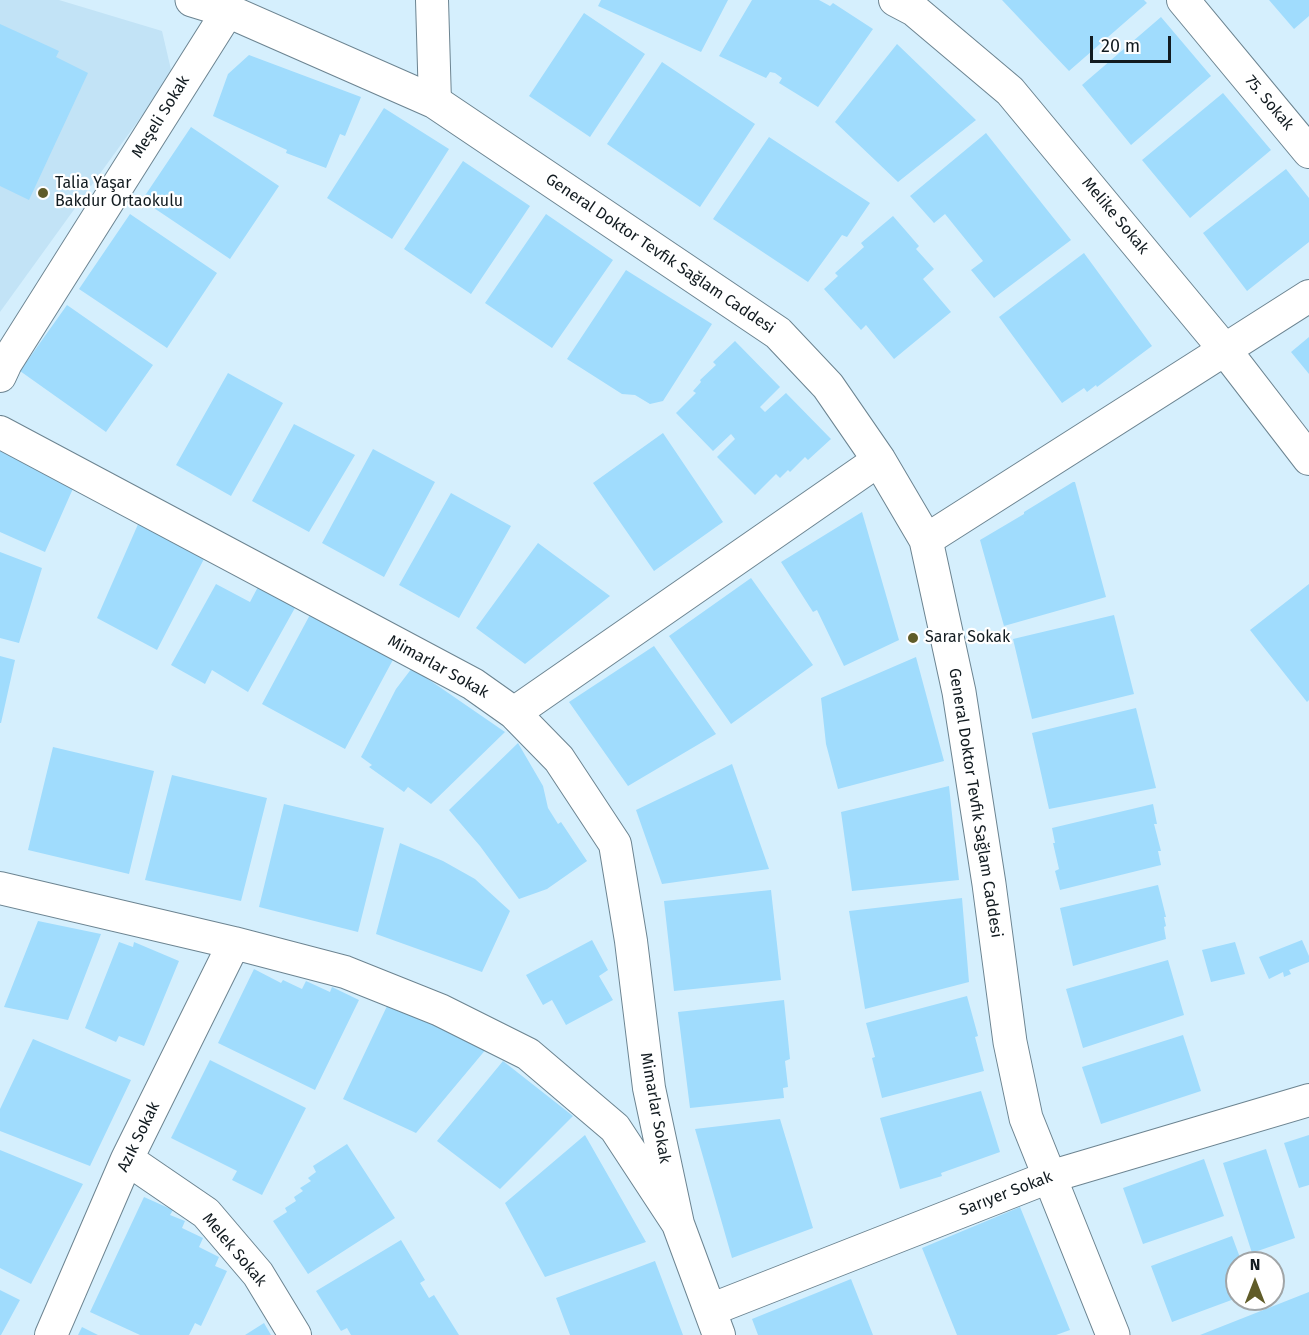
<!DOCTYPE html>
<meta charset="utf-8">
<style>
body{margin:0}
#map{position:relative;width:1309px;height:1335px;overflow:hidden;background:#d5effd;font-family:"Fira Sans",sans-serif}
canvas{display:block}
.north{position:absolute;left:1225px;top:1251px;width:60px;height:60px;box-sizing:border-box;background:#fff;border:2px solid #a0a4a6;border-radius:50%;rotate:0deg;font-size:16px;font-weight:700;line-height:24px;text-align:center;color:#121b20}
.north::after{content:'';display:block;margin:auto;width:21px;height:27px;background:#605c29;clip-path:polygon(50% 0,100% 100%,50% 72%,0 100%)}
.scale{position:absolute;left:1090px;top:36px;width:81px;height:27px;box-sizing:border-box;border:3px solid #121b20;border-top:0;padding-left:8px;font-size:18px;line-height:21px;white-space:nowrap;color:#121b20;-webkit-text-stroke:4px #fff;paint-order:stroke}
</style>
<div id="map">
<canvas width="1309" height="1335"></canvas>
<div class="north">N</div>
<div class="scale">20 m</div>
</div>
<script>
const c = document.querySelector('canvas').getContext('2d');
c.lineJoin = 'round';
function fillPath(path, color) {
  c.fillStyle = color;
  c.fill(path, 'evenodd');
}
function stroke(path, color, width, dash) {
  c.strokeStyle = color;
  c.lineWidth = width;
  c.lineCap = dash ? 'butt' : 'round';
  c.setLineDash(dash || []);
  c.stroke(path);
}
function write(font, color, halo, rows, align = 'center') {
  c.font = font + ' "Fira Sans",sans-serif';
  c.lineWidth = 4.5;
  c.setLineDash([]);
  c.textBaseline = 'middle';
  c.strokeStyle = halo;
  c.fillStyle = color;
  for (const [text, x, y, turn = 0] of rows) {
    c.save();
    c.translate(x, y);
    c.rotate((+turn || 0) * Math.PI / 180);
    c.textAlign = isNaN(turn) ? turn : align;
    if (halo) c.strokeText(text, 0, 0);
    c.fillText(text, 0, 0);
    c.restore();
  }
}
const built = new Path2D(`
 M0 0H59L162 31 172 74 0 312Z`);
const building = new Path2D(`
 M601 0H728L701 52 598 6Z
 M752 0H819L830 6 833 3 873 29 818 107 779 83 782 78 775 73 770 72 766 78 719 56Z
 M1002 0H1144L1147 3 1069 71Z
 M1269 0H1309V16L1294 29Z
 M584 13 645 54 590 137 529 96Z
 M1161 17 1211 76 1131 145 1082 85Z
 M0 24 59 51 56 57 88 73 29 200 0 186Z
 M897 44 976 120 898 182 835 122Z
 M249 55 361 97 345 136 340 134 326 168 286 153 287 150 213 116 228 74Z
 M662 62 755 124 700 207 607 144Z
 M1223 93 1271 150 1190 218 1142 160Z
 M384 108 449 149 392 239 327 198Z
 M191 127 279 186 230 259 142 200Z
 M986 133 1071 240 994 298 971 270 983 261 945 214 934 223 910 196Z
 M769 137 870 203 847 237 842 235 808 282 713 219Z
 M463 161 530 206 471 294 404 249Z
 M1286 169 1309 198V242L1247 291 1203 233Z
 M130 214 217 273 167 348 79 289Z
 M546 214 613 260 552 348 485 303Z
 M893 216 919 246 916 249 934 269 923 279 951 312 894 359 866 325 861 330 824 289 838 276 835 273 864 247 861 243Z
 M1084 253 1152 346 1097 387 1096 385 1087 392 1084 388 1062 403 999 317Z
 M626 270 712 324 663 401 650 404 635 395 622 394 567 359Z
 M67 305 153 365 106 432 20 371Z
 M1309 337V374L1291 352Z
 M735 341 780 387 760 407 765 412 786 393 831 439 808 460 805 457 790 472 788 470 780 478 776 474 755 495 717 457 735 439 731 434 713 451 676 413 696 393 693 391 701 382 700 380 716 365 713 362Z
 M228 373 283 403 231 496 176 465Z
 M294 424 355 455 309 532 252 501Z
 M663 433 723 522 654 571 593 483Z
 M0 446 75 484 45 552 0 532Z
 M373 449 435 482 384 577 322 543Z
 M1073 482H1075L1106 597 1004 626 980 540 1024 514V512Z
 M451 493 511 526 459 618 399 585Z
 M862 512 899 640 844 666 817 610 813 612 781 562Z
 M139 522 205 557 157 650 97 618Z
 M538 543 610 596 525 664 476 628Z
 M0 552 42 568 19 643 0 638Z
 M751 578 813 665 731 724 669 636Z
 M216 584 250 602 259 585 296 606 248 692 212 670 205 684 171 665Z
 M1309 584V700L1307 702 1250 630Z
 M312 611 395 656 345 749 262 704Z
 M1114 615 1134 694 1032 719 1013 639Z
 M654 646 716 734 628 786 569 702Z
 M0 656 15 660 1 723H0Z
 M916 657 944 761 838 789 826 744 821 698Z
 M412 668 505 732 431 804 408 787 404 792 369 767 372 765 361 757 396 689Z
 M1136 708 1156 788 1049 809 1032 733Z
 M518 743 543 786 548 808 558 824 561 822 587 861 547 889 519 899 480 846 449 810Z
 M53 747 154 771 129 874 28 850Z
 M732 764 769 869 662 884 636 810Z
 M172 775 267 798 241 901 145 880Z
 M949 786 959 880 852 891 841 812Z
 M284 804 384 828 358 932 259 907Z
 M1153 804 1157 824H1154L1161 851H1158L1161 865 1060 890 1055 871 1059 869 1053 843H1055L1052 828Z
 M400 843 443 861 475 879 510 911 482 972 376 934Z
 M1158 885 1166 917H1164L1166 926 1164 927 1166 939 1073 966 1060 908Z
 M771 890 781 980 674 991 664 901Z
 M962 898 969 982 865 1009 849 911Z
 M38 921 101 934 68 1020 4 1007Z
 M592 940 608 970 599 976 613 1000 566 1025 552 1000 543 1005 526 975Z
 M1302 940 1309 956V962L1289 970 1291 974 1284 977 1283 972 1269 979 1259 957Z
 M119 942 133 947 134 942 179 961 144 1046 119 1036 116 1042 85 1028Z
 M1235 942 1245 974 1211 982 1202 950Z
 M1168 960 1184 1015 1083 1048 1066 989Z
 M254 969 281 983 283 980 302 989 306 981 330 992 332 987 359 1000 315 1090 218 1043Z
 M967 996 978 1036 975 1037 984 1071 882 1098 872 1058 875 1057 866 1023Z
 M784 1000 790 1059 785 1061 788 1087 783 1088 784 1098 690 1108 678 1012Z
 M388 1004 487 1048 416 1133 343 1099Z
 M1183 1035 1201 1091 1101 1124 1082 1067Z
 M33 1039 131 1080 90 1166 0 1131V1109Z
 M210 1060 306 1108 262 1195 232 1180 237 1171 171 1138Z
 M503 1061 573 1116 500 1189 437 1141Z
 M981 1091 1000 1152 941 1173 942 1176 900 1189 880 1118Z
 M780 1119 813 1228 732 1258 695 1129Z
 M585 1135 646 1242 545 1277 505 1203Z
 M1309 1135V1185L1299 1188 1284 1143Z
 M347 1144 395 1218 308 1274 273 1221 287 1212 285 1208 296 1201 294 1197 303 1191 300 1188 311 1181 308 1178 316 1172 313 1166Z
 M1266 1149 1295 1238 1252 1253 1223 1163Z
 M0 1150 83 1184 31 1284 0 1268Z
 M1204 1159 1224 1216 1143 1244 1123 1188Z
 M144 1197 173 1210 170 1215 185 1221 182 1228 203 1238 199 1247 219 1257 215 1266 227 1271 201 1326 195 1323 189 1335H140L90 1312Z
 M1020 1207 1070 1330 1056 1335H957L922 1248Z
 M1232 1236 1242 1263H1237V1298L1172 1322 1151 1266Z
 M401 1240 425 1280 420 1283 429 1298 434 1295 459 1335H351L347 1328 341 1331 316 1291Z
 M655 1261 683 1335H570L556 1298Z
 M851 1279 873 1335H758L752 1319Z
 M0 1290 20 1300 1 1335H0Z
 M1309 1292V1335H1200Z
 M264 1323 271 1335H245Z
 M82 1327 98 1335H78Z`);
const street = new Path2D(`
 M432 0 435 102
 M895 0 914 10 1010 91 1225 350 1309 459
 M1183 0 1309 152
 M0 376 6 363 228 11
 M0 432 473 684 514 713 559 759 615 844 631 941 649 1088 678 1224
 M926 540 1309 296
 M514 713 879 460
 M0 888 234 943 345 972 440 1010 528 1054 615 1128 678 1224 719 1335
 M127 1159 206 1213 258 1274 295 1335
 M710 1310 1049 1177 1309 1100
 M51 1335 127 1159 234 943`);
const secondary = new Path2D(`
 M192 0 228 11 435 102 778 333 828 386 879 460 926 540 959 692 989 884 1010 1042 1026 1118 1113 1335`);
const markers = [
 [43,193,6,"#605c29"],
 [913,638,6,"#605c29"]
];
const streetNames = [
 ["75. Sokak",1269,103,50],
 ["Meşeli Sokak",161,117,-58],
 ["Melike Sokak",1115,216,50],
 ["General Doktor Tevfik Sağlam Caddesi",660,254,34],
 ["Mimarlar Sokak",438,667,29],
 ["General Doktor Tevfik Sağlam Caddesi",975,803,81],
 ["Mimarlar Sokak",655,1108,80],
 ["Azık Sokak",139,1137,-64],
 ["Sarıyer Sokak",1006,1194,-21],
 ["Melek Sokak",234,1250,50]
];
const poiNames = [
 ["Talia Yaşar",55,184],
 ["Bakdur Ortaokulu",55,202],
 ["Sarar Sokak",925,638]
];
fillPath(built, '#c2e3f6');
fillPath(building, '#a0dcfd');
stroke(street, '#6c8491', 34);
stroke(secondary, '#6c8491', 35);
stroke(street, '#fff', 32);
stroke(secondary, '#fff', 33);
for (const [x, y, r, color] of markers) {
  const dot = new Path2D();
  dot.arc(x, y, r, 0, 2 * Math.PI);
  c.fillStyle = color;
  c.fill(dot);
  stroke(dot, '#fff', 2);
}
write('16px', '#121b20', '#fff', streetNames);
write('16px', '#121b20', '#fff', poiNames, 'left');
</script>
